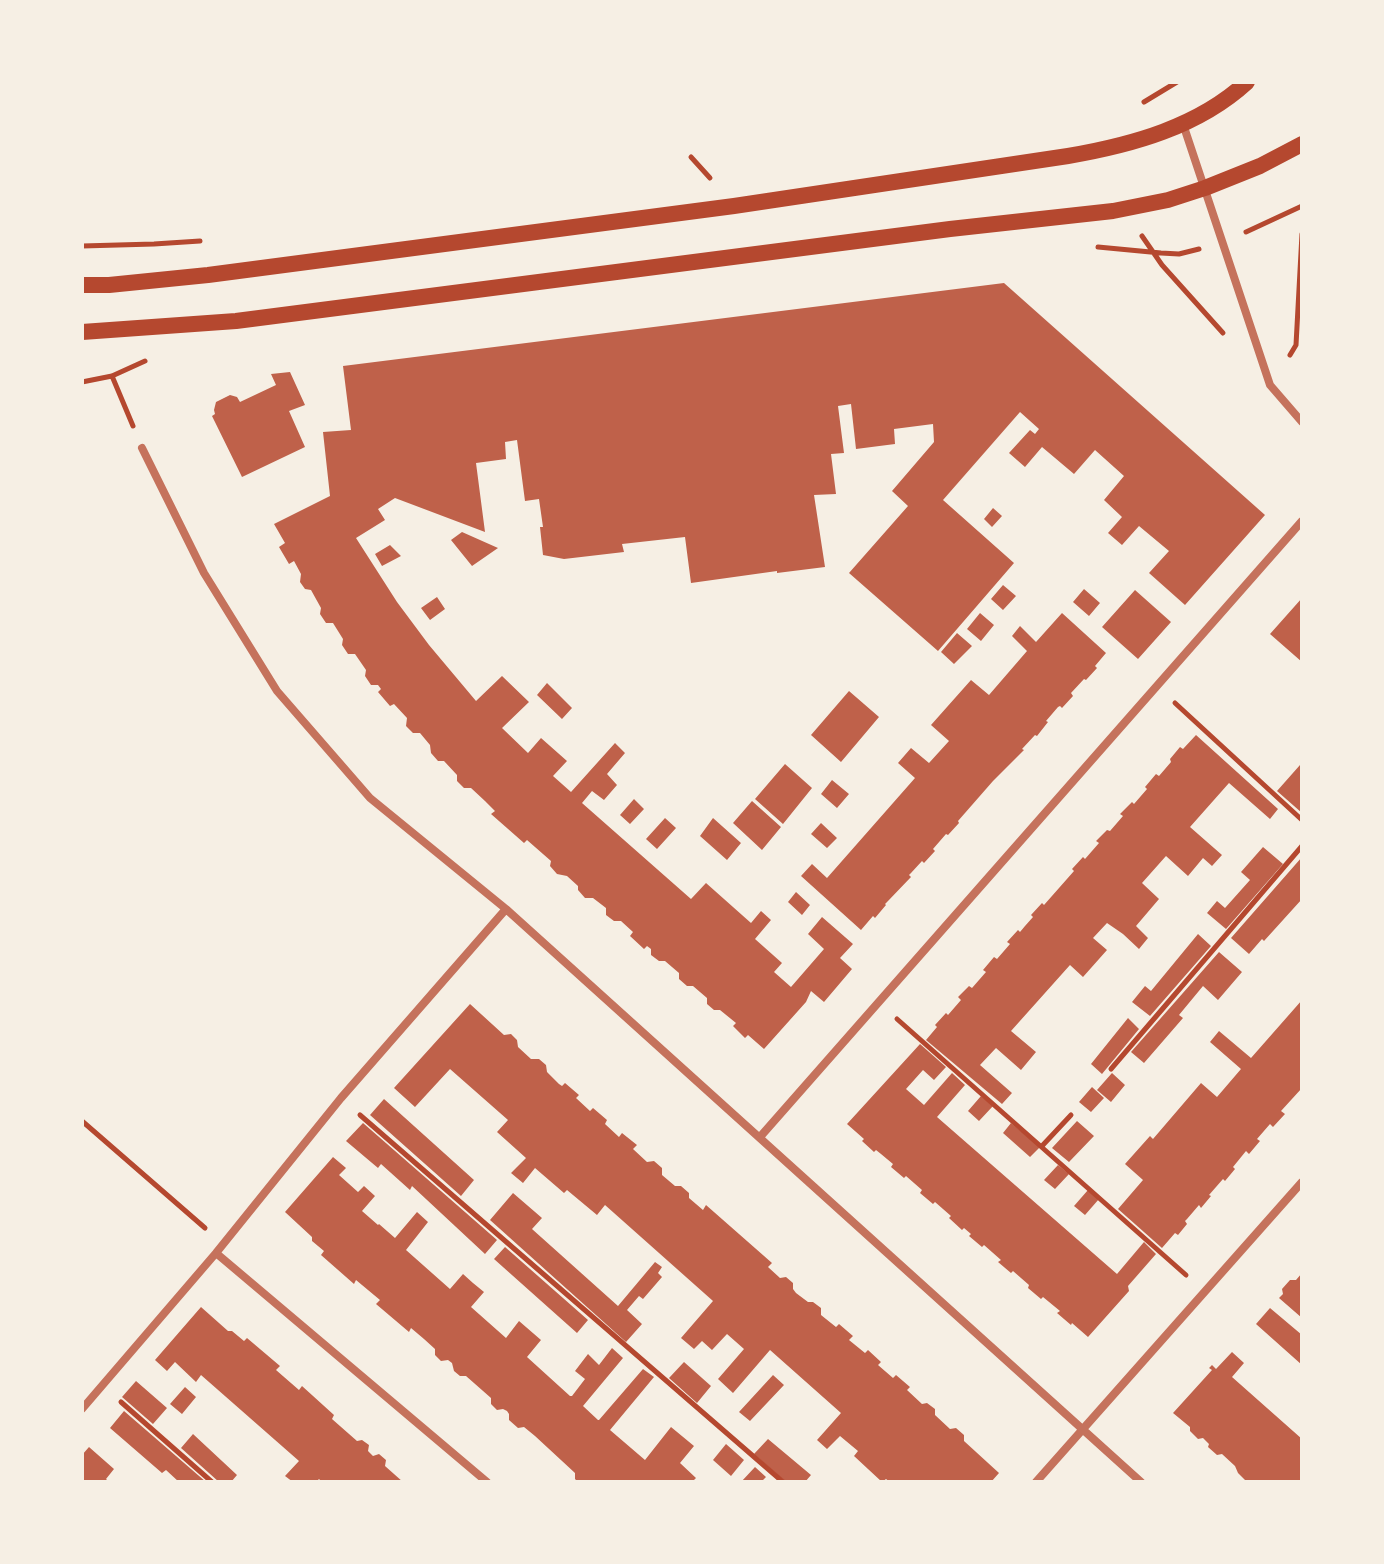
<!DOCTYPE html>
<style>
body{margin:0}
#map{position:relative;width:1384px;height:1564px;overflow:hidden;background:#f6efe4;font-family:"Golos Text",sans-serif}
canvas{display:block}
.frame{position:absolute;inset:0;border:84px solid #f6efe4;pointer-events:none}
</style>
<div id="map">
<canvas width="1384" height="1564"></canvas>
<div class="frame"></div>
</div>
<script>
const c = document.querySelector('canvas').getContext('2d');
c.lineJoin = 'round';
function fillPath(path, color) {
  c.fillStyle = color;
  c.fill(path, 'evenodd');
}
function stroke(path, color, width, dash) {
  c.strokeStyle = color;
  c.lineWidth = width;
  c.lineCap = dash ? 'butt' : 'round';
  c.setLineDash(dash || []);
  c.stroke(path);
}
const building = new Path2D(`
 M1004 283 1265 515 1185 605 1149 573 1169 551 1139 526 1122 545 1108 533 1122 517 1104 500 1124 476 1095 450 1074 474 1042 447 1025 467 1009 453 1030 430 1035 434 1039 429 1020 412 943 500 1014 563 938 651 849 573 908 506 892 491 934 442 933 424 894 429 895 444 856 449 851 404 838 406 844 453 831 454 836 494 814 495 825 567 777 573V571L691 583 685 537 622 544 624 552 564 559 543 555 540 527H543L539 499 525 501 517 440 505 442 506 459 476 463 485 532 395 498 378 509 385 520 356 538 397 602 429 645 476 701 502 676 529 702 502 728 528 753 541 738 567 761 553 776 571 792 615 743 625 753 607 774 617 785 604 800 592 791 582 803 691 899 706 883 751 923 761 911 771 920 755 939 782 963 774 972 791 987 824 949 808 934 822 917 853 944 840 958 852 969 824 1002 811 991 806 1002 764 1049 748 1035 745 1038 733 1026 736 1023 720 1010H714L707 1004V998L693 986H687L679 979V973L665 961H659L651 955V949L647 946 644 949 630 936 633 932 621 921H614L606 915V908L593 898H585L578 890V886L567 876 557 874 550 866 551 861 527 840 524 843 491 814 495 811 485 801 471 788H464L457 781V775L444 761H438L431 753 430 745 420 733H413L406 726 407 718 394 704 390 706 378 692 381 689 378 685H371L365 676 366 670 355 654H348L342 645 343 639 333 623H326L320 614 321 608 311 590 305 589 300 582 301 574 294 561 289 564 279 547 285 543 274 524 330 496 323 432 351 430 343 366Z
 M290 372 305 405 289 411 305 447 242 477 212 416 215 414 214 410 216 402 230 395 237 397 240 402 276 385 271 374Z
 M993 508 1002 516 992 527 984 519Z
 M462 532 498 548 472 566 451 540Z
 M390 545 401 556 382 566 375 554Z
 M1003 585 1016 596 1003 610 991 599Z
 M1084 589 1100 603 1089 616 1073 602Z
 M1135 590 1171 622 1138 659 1102 627Z
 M437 597 445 609 430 620 421 608Z
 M1302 598V662L1270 634Z
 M980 613 994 625 981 641 967 629Z
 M1062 613 1106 653 1095 666 1097 668 1086 680 1084 679 1071 693 1073 696 1062 708 1060 706 1058 707 1046 721 1048 722 1037 736 1035 735 1022 749 1024 750 993 781 958 821 959 823 948 835 946 834 933 849 935 851 924 863 922 861 911 873 909 875 911 877 888 901 885 904 886 905 875 918 873 916 861 930 801 876 812 864 827 878 915 778 898 763 911 748 929 763 949 741 931 725 971 680 989 695 1027 651 1012 636 1020 626 1036 642Z
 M957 633 972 646 954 664 941 652Z
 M547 683 572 708 562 719 537 695Z
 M849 691 879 717 841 762 811 735Z
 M1196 735 1278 809 1270 819 1229 783 1190 827 1222 855 1212 866 1203 858 1188 876 1166 856 1142 883 1159 899 1136 926 1148 938 1139 949 1123 934 1107 923 1093 938 1107 950 1083 977 1070 965 1011 1031 1036 1052 1021 1070 996 1048 980 1065 1012 1093 1002 1104 926 1040 937 1027 935 1025 946 1013 948 1015 961 1000 958 997 969 986 972 988 986 972 983 970 994 957 997 959 1010 944 1007 942 1018 930 1020 932 1025 926 1033 917 1031 915 1042 903 1044 905 1074 871 1072 869 1083 857 1085 859 1099 843 1096 841 1107 830 1110 831 1123 816 1120 814 1132 802 1134 804 1147 789 1145 787 1156 774 1159 776 1171 762 1170 759 1180 747 1183 749Z
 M785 764 812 788 783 824 755 799Z
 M1300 765 1302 767V813L1277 791Z
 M832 780 849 794 837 808 821 794Z
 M634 799 644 809 630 824 620 815Z
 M752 801 781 827 762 850 733 823Z
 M665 818 676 828 657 849 646 839Z
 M713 818 741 843 727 860 700 836Z
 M821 823 837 838 827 848 811 834Z
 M1263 847 1283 864 1226 929 1207 913 1217 901 1225 908 1250 880 1241 872Z
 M1302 857V899L1264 941 1262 939 1249 954 1231 938Z
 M796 892 810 905 802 915 788 902Z
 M1198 934 1211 946 1150 1016 1132 1002 1145 986 1151 991Z
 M1219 952 1242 972 1218 1000 1203 986 1179 1015 1183 1018 1144 1063 1131 1052Z
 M1302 1000V1088L1281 1111 1285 1114 1273 1127 1270 1124 1257 1139 1260 1141 1249 1154 1246 1151 1233 1167 1235 1169 1225 1181 1223 1179 1209 1195 1211 1196 1201 1208 1199 1205 1187 1219 1185 1221 1187 1224 1178 1235 1175 1233 1162 1248 1118 1209 1143 1180 1125 1164 1150 1136 1153 1139 1201 1083 1217 1097 1241 1069 1210 1042 1219 1031 1251 1058Z
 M470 1004 504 1035 511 1034 517 1040 518 1047 531 1059H539L546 1065 547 1072 559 1084 562 1086 565 1083 579 1095 576 1098 590 1111 593 1108 607 1120 605 1124 619 1137 622 1133 637 1145 633 1149 647 1162 654 1161 662 1168V1175L675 1186H681L689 1193V1198L703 1210 706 1205 772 1263 768 1267 780 1278 786 1277 793 1283V1289L796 1293 808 1302H813L821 1308V1315L836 1327 839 1324 853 1336 849 1340 865 1353 868 1350 881 1362 878 1365 893 1378 896 1375 910 1387 907 1390 922 1404 927 1403 935 1409V1415L950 1429 956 1428 964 1435V1441L999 1473 991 1482H890L886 1479 882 1482 854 1456 858 1451 840 1436 827 1449 817 1440 841 1413 770 1350 733 1393 718 1379 744 1349 727 1334 712 1350 702 1341 694 1349 681 1338 713 1301 605 1205 597 1215 567 1190 564 1193 535 1168 523 1183 511 1173 526 1158 497 1132 508 1120 450 1069 415 1107 394 1088Z
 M1128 1018 1139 1029 1102 1074 1091 1064Z
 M920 1044 946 1067 934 1080 923 1070 906 1089 924 1105 952 1073 965 1085 937 1117 1117 1274 1144 1242 1156 1254 1128 1286 1129 1291 1088 1337 1072 1323 1071 1325 1057 1313 1060 1311 1043 1297 1041 1299 1028 1288 1029 1285 1013 1271 1011 1273 998 1262 1001 1260 984 1245 982 1247 969 1236 971 1234 964 1228 962 1230 949 1218 951 1216 935 1202 933 1204 920 1193 922 1190 906 1176 904 1178 891 1167 893 1164 881 1154 876 1150 874 1152 862 1141 864 1139 847 1124Z
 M1112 1073 1125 1085 1111 1102 1097 1090Z
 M1092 1087 1104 1098 1091 1112 1079 1102Z
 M981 1096 993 1106 979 1121 968 1111Z
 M384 1099 474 1180 461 1196 370 1115Z
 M1077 1121 1094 1136 1069 1162 1052 1148Z
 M363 1123 497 1240 485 1254 412 1186 410 1190 381 1164 378 1168 346 1141Z
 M1011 1123 1040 1147 1030 1157 1003 1133Z
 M333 1157 346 1168 339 1175 358 1192 364 1186 375 1196 362 1211 378 1225 379 1224 395 1238 417 1212 428 1222 406 1250 450 1289 463 1274 473 1283 484 1292 471 1307 506 1338 519 1321 541 1340 527 1357 570 1396H572L585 1379 575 1371 588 1354 599 1365 612 1348 623 1358 583 1406 598 1420H599L643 1369 654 1377 610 1430 645 1460 671 1427 694 1446 680 1463 696 1478 692 1482H578L575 1479V1473L535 1436 524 1427 518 1428 509 1420V1414L507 1411 503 1409 497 1410 491 1404V1398L466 1376H460L454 1371 452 1363 448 1360 441 1361 435 1355V1349L424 1339 411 1328 409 1332 376 1304 380 1300 356 1280 354 1284 321 1255 324 1251 312 1241V1237L285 1212Z
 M1058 1165 1069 1174 1055 1189 1044 1180Z
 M1088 1190 1099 1199 1085 1215 1074 1206Z
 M513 1193 542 1218 532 1229 618 1306 655 1262 662 1267 658 1273 662 1277 643 1299 639 1296 627 1310 642 1324 626 1342 490 1220Z
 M505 1247 588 1320 577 1333 494 1259Z
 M1302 1273V1318L1279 1298 1283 1294 1282 1289 1290 1280H1296Z
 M201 1307 228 1331H232L244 1341 247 1338 280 1366 276 1370 299 1390 302 1386 334 1415 332 1419 357 1441 362 1440 369 1445 368 1451 373 1456 379 1454 386 1460 385 1466 403 1482H322L319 1479 316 1482H293L285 1476 299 1461 201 1375 196 1382 175 1362 167 1371 155 1360Z
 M1270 1308 1302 1335V1365L1256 1324Z
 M1232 1352 1244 1363 1232 1377 1302 1439V1482L1246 1481 1238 1473 1235 1466 1222 1454 1217 1455 1208 1447 1209 1444 1203 1438 1198 1439 1190 1431V1427L1173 1413 1212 1370 1209 1368 1212 1365 1216 1369Z
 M684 1362 711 1386 697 1403 669 1378Z
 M773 1375 784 1385 750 1421 739 1412Z
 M136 1381 167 1408 153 1424 122 1397Z
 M185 1387 196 1397 182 1414 170 1404Z
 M124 1411 176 1456 206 1482H179L166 1470 162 1473 110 1428Z
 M193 1434 237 1475 231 1482H219L181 1448Z
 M768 1439 811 1475 805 1482H786L754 1454Z
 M726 1444 744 1460 731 1476 713 1460Z
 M89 1447 114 1469 106 1479 109 1482H82V1455Z
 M755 1467 766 1477 761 1482H741Z`);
const path = new Path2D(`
 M1144 102 1177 82
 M691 157 710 178
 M1246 232 1302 206
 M1142 236 1162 265 1223 333
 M82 246 154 244 200 241
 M1098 247 1161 253 1179 254 1199 249
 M1290 355 1296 345 1302 234
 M112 376 133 426
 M82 382 112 376 145 361
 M1175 703 1302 820
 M897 1019 1186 1275
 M1111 1069 1302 846
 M360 1115 783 1482
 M82 1121 205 1228
 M1042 1146 1071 1115
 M121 1402 212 1482`);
const minor = new Path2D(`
 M1183 124 1270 385 1302 422
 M142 448 204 573 277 691 370 798 506 909 1141 1482
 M760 1137 1302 521
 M216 1253 487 1482
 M82 1409 216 1253 341 1098 506 909
 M1036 1482 1302 1182`);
const secondary = new Path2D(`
 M82 285H109L208 275 734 206 1068 156C1132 145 1198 127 1247 82
 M82 332 236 321 950 229 1113 211 1168 200 1205 188 1260 166 1302 144`);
fillPath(building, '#bf614a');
stroke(path, '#b5482f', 5);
stroke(minor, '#c5725c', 8);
stroke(secondary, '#b5482f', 16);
</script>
